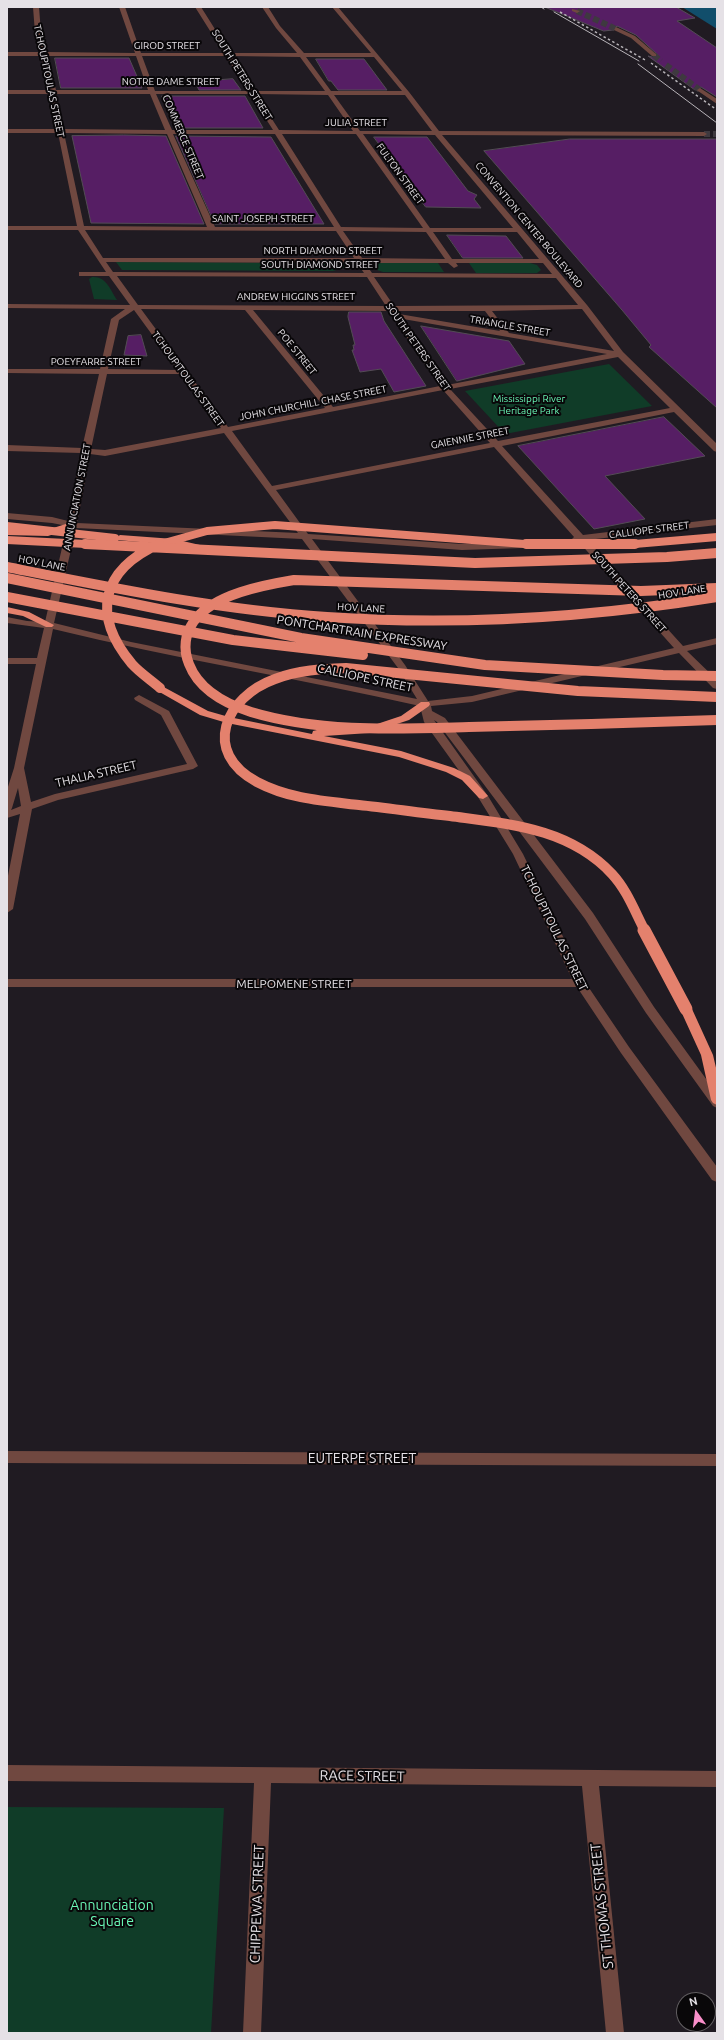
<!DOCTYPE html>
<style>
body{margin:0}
#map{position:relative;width:724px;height:2040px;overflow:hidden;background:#201b22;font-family:Ubuntu,sans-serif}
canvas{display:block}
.frame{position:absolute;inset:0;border:8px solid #e5e1e6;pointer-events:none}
.north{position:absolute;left:676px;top:1992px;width:40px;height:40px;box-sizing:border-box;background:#090709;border:1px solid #615e61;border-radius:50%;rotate:346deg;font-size:11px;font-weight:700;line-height:16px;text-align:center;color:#e5e1e6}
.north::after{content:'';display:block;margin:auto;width:14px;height:18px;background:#f98fca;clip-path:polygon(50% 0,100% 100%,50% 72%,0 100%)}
</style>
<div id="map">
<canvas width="724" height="2040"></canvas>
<div class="frame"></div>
<div class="north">N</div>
</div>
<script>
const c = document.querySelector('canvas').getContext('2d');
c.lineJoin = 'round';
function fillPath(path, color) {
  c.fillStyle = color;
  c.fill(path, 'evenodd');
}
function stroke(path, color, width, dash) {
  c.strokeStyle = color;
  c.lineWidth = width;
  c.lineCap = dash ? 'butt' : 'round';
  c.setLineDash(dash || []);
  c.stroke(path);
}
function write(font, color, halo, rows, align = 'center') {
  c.font = font + ' Ubuntu,sans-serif';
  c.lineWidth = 4;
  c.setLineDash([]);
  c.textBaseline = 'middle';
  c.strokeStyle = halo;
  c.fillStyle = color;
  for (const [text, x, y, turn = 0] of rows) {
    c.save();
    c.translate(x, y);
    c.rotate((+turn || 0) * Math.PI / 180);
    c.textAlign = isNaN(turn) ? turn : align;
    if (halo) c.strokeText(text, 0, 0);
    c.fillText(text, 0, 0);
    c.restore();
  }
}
const green = new Path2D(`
 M116 262 348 263 354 265 333 271 122 270Z
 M379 263H438L444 272H383L377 270 374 265Z
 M469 263H530L537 265 541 270 537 273H476Z
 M92 277C106 276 110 289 117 300L94 299 89 279Z
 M609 364 652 406 505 434 465 391Z
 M7 1807 224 1808 211 2033H7Z`);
const water = new Path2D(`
 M682 7H717V29Z`);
const building = new Path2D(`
 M545 7H676L695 18 677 21 717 48V97L701 87 695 90 648 56 656 58 658 55 636 35 617 26 613 30 604 31Z
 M55 58H129L142 88H61Z
 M316 59H364L387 90H338L331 81H329Z
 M233 79 241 90H199L195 82Z
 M162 96H245L263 128H177Z
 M124 135 166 136 204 224 91 223 72 136Z
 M176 136 271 137 324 224H215Z
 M374 137H427L468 191 477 195 474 199 481 208 426 207Z
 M570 139H717V408L649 347 651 345 622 310 484 151Z
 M447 235 506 236 523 258H463Z
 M349 312H381L384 321 426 386 394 392 381 369 360 372 352 350H354L353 345H355L348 317Z
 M421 326 509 341 525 364 457 381Z
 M141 335 147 356 124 355 128 336Z
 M664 417 705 456 605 476 645 519 594 529 518 446Z`);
const minorTunnel = new Path2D(`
 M577 11 616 29
 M654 55 661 61
 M666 65 700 90
 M704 134H717`);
const minor = new Path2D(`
 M33 7H39L41 33 46 52 135 53 119 7H125L141 53H224L195 7H201L230 53H297L276 28 262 7H268L280 26 304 53H371L332 7H338L409 92 439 131 704 132 707 134 704 136 442 135 587 305 623 352 717 444V452L714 451 674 412 502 446 583 535 717 519V525L587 540 683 646 717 638V644L687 651 717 680V689L713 688 679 653 472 702 431 706 432 711 445 718 593 913 654 1007 717 1094V1108L713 1106 646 1013 585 919 437 722 434 720 488 796 523 854 585 982 629 1047 717 1167V1182L712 1180 621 1053 577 987H7V979H572L513 854 478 797 424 722 420 706C298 678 175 659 53 629L24 768 31 802 55 794 187 764 161 715 135 700 134 698 139 695 169 711 198 766 193 769 58 800 32 809 13 909 7 913V881L20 814 7 818V790L14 768 36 664H7V658H37L44 628 7 623V617L27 621 45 622 67 526 52 523 7 519V513L52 517 68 521 81 453 7 451V445L82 448 99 374 7 373V369H100L111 319 125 309 7 308V304L130 305 109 276H79V272H106L78 230H7V226H77L58 133H7V129H57L50 94H7V90H49L41 56H7V52H40L35 33ZM47 56H136L148 90H56ZM142 56H226L248 91H155ZM232 56 300 57 325 91H254ZM306 57H374L402 91H331ZM56 94H150L165 130 63 129ZM156 94H250L273 130H172ZM256 94 328 95 353 131 279 130ZM334 95H405L432 131H360ZM64 133 167 134 207 227 84 226ZM173 134H275L334 227H215ZM282 134H356L423 228 341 227ZM363 134 435 135 513 228H430ZM85 230 336 231 354 258H103ZM343 231 426 232 445 259 362 258ZM433 232H517L539 259H452ZM106 262 357 263 364 273 113 272ZM365 263H448L454 268 458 266 456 263H543L552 274 372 273ZM117 276 367 277 386 306 138 305ZM374 277 556 278 578 305 394 306ZM141 309 245 310 325 408 228 427ZM582 309 614 351 509 333 492 311ZM134 310 178 370 108 369 119 320ZM253 310 389 311 440 386 333 407ZM397 311H485L500 331 399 314ZM403 319 607 354 447 385ZM618 357 670 408 498 441 450 389ZM107 374H181L221 428 105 450 91 449ZM443 390 490 443 272 486 232 431ZM224 433 298 533 77 523 90 454 105 456ZM494 447 574 537 572 539 573 541H578L674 648 472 696 428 701 405 665 312 539 462 550 522 548 527 545 525 543 462 544 308 534 276 490ZM76 528 302 539 398 668 417 699 131 642 54 623ZM18 788 21 806 11 810 12 808Z
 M572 9 580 11 577 13 572 11Z
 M616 27 635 36 656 54V56H652L631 38 614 30Z
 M700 88 717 99V104L698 91 697 90Z
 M7 1451 717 1454V1466L7 1463Z
 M7 1765 717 1771V1787L599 1786 624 2033H606L582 1786 271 1783 261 2033H243L254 1783 7 1781Z`);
const highway = new Path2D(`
 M72 522 76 525 75 527 48 536 7 535V529L47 530Z
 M120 535 174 539 200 545 202 547 197 550 174 545 117 540 116 538Z
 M7 607 29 612 54 625 52 627H46L23 616 7 613Z
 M160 685 208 711 229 717 312 734 313 731 317 730 365 728 401 716 421 702H429L430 704 429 706 409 720 370 733 324 736 401 751 454 768 470 776 488 796 483 799 479 798 462 780 446 772 399 757 227 723 200 715 156 690 155 688 156 686Z
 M686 1005 692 1009 713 1055 717 1072V1105L713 1103 711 1100 701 1055 680 1009Z`);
const tram = new Path2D(`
 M541 7 544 9
 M554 12 639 61
 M638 64 717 123`);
const rail = new Path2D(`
 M560 12 647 61
 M651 63 717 110`);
const highwayBridgeFar2 = new Path2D(`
 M7 526 115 538
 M7 540 106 545
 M157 545 207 531 275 525 538 545
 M623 545 717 537`);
const highwayBridgeFar1 = new Path2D(`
 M85 544 475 563 667 557 717 553
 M159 544C101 570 91 615 132 664 140 673 151 680 160 688
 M526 544H635
 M7 567C113 588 219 610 327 617 458 626 587 618 717 597
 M7 578 301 638 485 665 663 675 717 676
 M717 588 641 591 294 580C264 585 214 594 194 621 185 634 183 649 189 664 199 690 226 704 251 712 321 733 397 729 469 727 552 725 634 723 717 720
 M7 597 233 640 363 655
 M645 931C635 912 627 890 612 874 569 828 509 824 450 816 419 813 389 808 359 805 324 801 289 799 257 782 201 752 225 697 275 679 298 670 322 669 346 668L578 691 717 697`);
const highwayBridge = new Path2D(`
 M644 930 686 1009`);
const farStreetnames = [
 ["GIROD STREET",167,46],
 ["SOUTH PETERS STREET",242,75,58],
 ["TCHOUPITOULAS STREET",49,81,78],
 ["NOTRE DAME STREET",171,82],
 ["JULIA STREET",356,123],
 ["COMMERCE STREET",183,137,67],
 ["FULTON STREET",400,174,54],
 ["SAINT JOSEPH STREET",263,219],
 ["CONVENTION CENTER BOULEVARD",529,225,50],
 ["NORTH DIAMOND STREET",323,251],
 ["SOUTH DIAMOND STREET",320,265],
 ["ANDREW HIGGINS STREET",296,297],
 ["TRIANGLE STREET",510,326,10],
 ["SOUTH PETERS STREET",418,347,55],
 ["POE STREET",297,352,51],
 ["POEYFARRE STREET",96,362],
 ["TCHOUPITOULAS STREET",188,379,54],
 ["JOHN CHURCHILL CHASE STREET",313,403,-11],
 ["GAIENNIE STREET",470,438,-11],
 ["ANNUNCIATION STREET",77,497,-79],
 ["CALLIOPE STREET",649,530,-7],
 ["HOV LANE",42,563,11],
 ["SOUTH PETERS STREET",629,592,48],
 ["HOV LANE",682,592,-9],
 ["HOV LANE",361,608,3]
];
const farParknames = [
 ["Mississippi River",529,399],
 ["Heritage Park",529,411]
];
const streetNames = [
 ["PONTCHARTRAIN EXPRESSWAY",362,633,9],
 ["CALLIOPE STREET",365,678,12],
 ["THALIA STREET",96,774,-13],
 ["TCHOUPITOULAS STREET",554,928,64],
 ["MELPOMENE STREET",294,984]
];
const nearStreetnames = [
 ["EUTERPE STREET",362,1458],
 ["RACE STREET",362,1776,1],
 ["CHIPPEWA STREET",257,1904,-88],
 ["ST THOMAS STREET",602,1906,-96]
];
const nearParknames = [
 ["Annunciation",112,1905],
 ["Square",112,1921]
];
fillPath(green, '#103c28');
fillPath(water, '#114e6b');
fillPath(building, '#561e64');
stroke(building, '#534c55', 1);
stroke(minorTunnel, '#3e393f', 6, [6, 3]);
fillPath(minor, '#704840');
fillPath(highway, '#e4816d');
stroke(tram, '#b8b4b9', 1);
stroke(rail, '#b8b4b9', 1.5, [2.5, 2.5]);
stroke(highwayBridgeFar2, '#e4816d', 8);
stroke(highwayBridgeFar1, '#e4816d', 10);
stroke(highwayBridge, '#e4816d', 13);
write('10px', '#e5e1e6', '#090709', farStreetnames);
write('10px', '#6af9b7', '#090709', farParknames);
write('12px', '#e5e1e6', '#090709', streetNames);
write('14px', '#e5e1e6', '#090709', nearStreetnames);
write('14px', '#6af9b7', '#090709', nearParknames);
</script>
